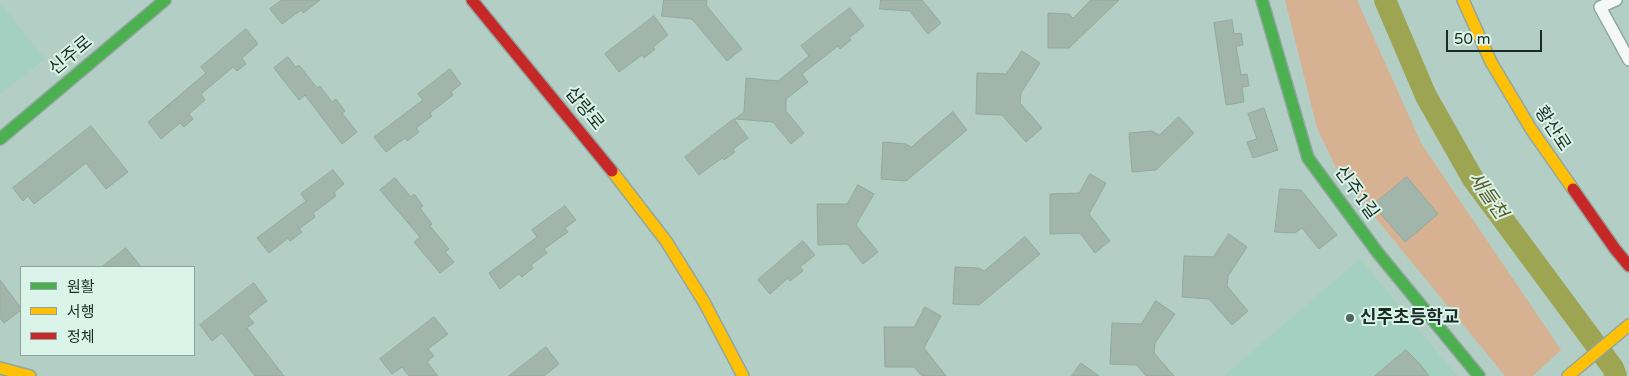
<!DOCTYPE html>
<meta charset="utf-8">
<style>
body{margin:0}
#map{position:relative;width:1629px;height:376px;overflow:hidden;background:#b3cec4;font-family:"Varela Round","Noto Sans KR",sans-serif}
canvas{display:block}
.legend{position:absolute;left:20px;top:266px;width:175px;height:90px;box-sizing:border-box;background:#dbf4ea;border:1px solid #8da49c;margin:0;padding:6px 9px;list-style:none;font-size:15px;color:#192d26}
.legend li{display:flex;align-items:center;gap:10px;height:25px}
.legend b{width:25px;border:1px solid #8da49c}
.scale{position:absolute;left:1446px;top:30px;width:96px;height:22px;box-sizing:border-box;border:2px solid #192d26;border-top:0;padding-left:6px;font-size:15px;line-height:18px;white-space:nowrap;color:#192d26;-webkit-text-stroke:4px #dbf4ea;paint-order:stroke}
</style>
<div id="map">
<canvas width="1629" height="376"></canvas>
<ul class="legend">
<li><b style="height:6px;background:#4caf50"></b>원활</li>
<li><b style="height:6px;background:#ffc107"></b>서행</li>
<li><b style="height:6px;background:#c62828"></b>정체</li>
</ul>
<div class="scale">50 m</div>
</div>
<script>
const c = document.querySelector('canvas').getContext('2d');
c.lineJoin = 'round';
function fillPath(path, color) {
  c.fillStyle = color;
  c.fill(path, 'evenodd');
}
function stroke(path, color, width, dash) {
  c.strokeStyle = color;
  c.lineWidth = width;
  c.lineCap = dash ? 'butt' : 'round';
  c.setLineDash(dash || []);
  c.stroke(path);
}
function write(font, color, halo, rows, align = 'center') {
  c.font = font + ' "Varela Round","Noto Sans KR",sans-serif';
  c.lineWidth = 4;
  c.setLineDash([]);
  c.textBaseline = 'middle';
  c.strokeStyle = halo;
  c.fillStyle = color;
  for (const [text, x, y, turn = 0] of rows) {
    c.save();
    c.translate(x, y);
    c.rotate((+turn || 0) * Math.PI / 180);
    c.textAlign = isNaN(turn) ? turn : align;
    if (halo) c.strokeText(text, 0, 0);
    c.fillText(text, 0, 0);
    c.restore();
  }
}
const built = new Path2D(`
 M0 3 45 59 0 94Z
 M1360 259 1457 376H1224Z`);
const green = new Path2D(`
 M1285 0H1357L1421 143 1561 350 1533 376H1505L1338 172 1317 128Z`);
const river = new Path2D(`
 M1385 0 1426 96 1473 179 1613 368 1616 376`);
const building = new Path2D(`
 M282 0H320L303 13 301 10 282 24 270 9Z
 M664 0H707L706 5 742 49 727 61 692 19 662 16Z
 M881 0H922L941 23 928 34 910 11 880 9Z
 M1091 0H1119L1069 48H1048V13L1069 14 1073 18Z
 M850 8 864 26 849 38 851 40 840 49 838 46 802 74 808 82 786 99V111L804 133 791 144 773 122 735 119 744 112 746 78 778 81 809 56 801 46Z
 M654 16 668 35 653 47 655 49 644 58 642 55 619 72 605 54Z
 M1232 20 1234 34 1241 33 1243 45 1236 46 1241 75 1247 74 1249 86 1242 87 1244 102 1226 105 1214 23Z
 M246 29 258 44 242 58 246 64 237 71 233 67 201 94 205 100 189 114 193 119 184 127 180 123 161 139 148 122 206 73 201 67Z
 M1022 51 1040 63 1021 93 1020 103 1042 128 1026 142 1002 115 976 114 977 73 1006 74Z
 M288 57 296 67 299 65 317 88 320 86 332 102 336 99 345 111 342 113 357 132 342 144 305 95 299 100 274 68Z
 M450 69 461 84 451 92 453 95 430 113 432 116 416 128 419 132 407 141 405 138 386 152 374 137 423 100 418 94Z
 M1264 108 1278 150 1253 158 1247 142 1257 139 1248 114Z
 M953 112 967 130 906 181 881 179 883 142 906 144 911 147Z
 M1179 117 1194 133 1156 170 1132 172 1129 133 1152 131 1159 135Z
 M734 119 748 138 733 149 735 152 724 160 722 158 699 175 685 157Z
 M91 126 128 172 106 189 86 163 34 204 28 196 23 201 13 188Z
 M333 170 344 184 334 192 336 196 313 213 315 217 299 229 302 232 290 241 288 238 269 253 257 238 306 201 301 194Z
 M1090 174 1106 183 1089 214 1110 241 1095 253 1080 233 1050 234V194L1079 193Z
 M1407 177 1438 214 1405 242 1373 205Z
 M395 178 411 197 414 194 423 206 420 208 432 224 430 226 449 249 445 252 454 262 440 273 414 242 420 237 380 190Z
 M858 185 874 194 856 225 878 252 863 264 847 244 818 245 817 204H847Z
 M1280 189 1301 190 1337 235 1319 249 1302 228 1295 233 1275 232Z
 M565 206 576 220 565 228 568 232 544 249 547 253 531 265 533 268 522 277 519 274 500 289 489 273 537 237 532 230Z
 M1229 234 1247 247 1228 276 1227 286 1248 311 1232 325 1209 299 1182 297 1184 256 1213 257Z
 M1025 237 1040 254 979 305 953 304 955 267 979 268 984 271Z
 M803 241 815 255 800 267 803 271 790 281 788 278 770 294 758 280Z
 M126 248 141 267H102Z
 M0 280 21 308V310L4 323 0 318Z
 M254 283 267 301 248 316 254 323 247 328 284 376H255L222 333 212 341 200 325Z
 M1156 301 1175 314 1155 343 1154 353 1174 376H1146L1137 365 1110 364 1112 323 1141 324Z
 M925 307 941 316 924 348 946 376H922L914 367H885L884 327H914Z
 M434 317 448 334 428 349 434 356 427 362 438 376H409L402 367 392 374 380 359Z
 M546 347 559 364 544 376H509Z
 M1406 350 1420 364 1429 376H1375Z
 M1081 363 1099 376H1072Z`);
const street = new Path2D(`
 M1616 0 1600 7 1629 60`);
const fast = new Path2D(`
 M1262 0 1308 158 1378 253 1479 376
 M0 139 165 0`);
const slow = new Path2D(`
 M1463 0 1491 62 1531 129 1573 189
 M612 171 666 241 704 302 743 376
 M0 368 30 376
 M1568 376 1629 325`);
const jam = new Path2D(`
 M472 0 612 171
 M1573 189 1615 249 1629 266`);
const markers = [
 [1350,318,5,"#4f655d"]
];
const streetNames = [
 ["신주로",71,56,-40],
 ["삽량로",584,109,51],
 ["황산로",1552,129,57],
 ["신주1길",1356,193,54]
];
const poiNames = [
 ["신주초등학교",1360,318]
];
const waterNames = [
 ["새들천",1487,196,55]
];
fillPath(built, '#a3d0c0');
fillPath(green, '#d6b293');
stroke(river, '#9da553', 22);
fillPath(building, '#a2b5ab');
stroke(building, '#94a89d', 1);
stroke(street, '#91a69f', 14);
stroke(fast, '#91a69f', 14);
stroke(slow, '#91a69f', 14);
stroke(jam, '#91a69f', 14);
stroke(street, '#f4f8f6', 11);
stroke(fast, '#4caf50', 11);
stroke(slow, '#ffc107', 11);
stroke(jam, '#c62828', 11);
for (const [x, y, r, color] of markers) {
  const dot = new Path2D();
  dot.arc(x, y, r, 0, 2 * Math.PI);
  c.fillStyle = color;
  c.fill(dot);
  stroke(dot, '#dbf4ea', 2);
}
write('18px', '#192d26', '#dbf4ea', streetNames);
write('bold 18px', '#192d26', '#dbf4ea', poiNames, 'left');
write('italic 19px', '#5a5b24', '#dbf4ea', waterNames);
</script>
